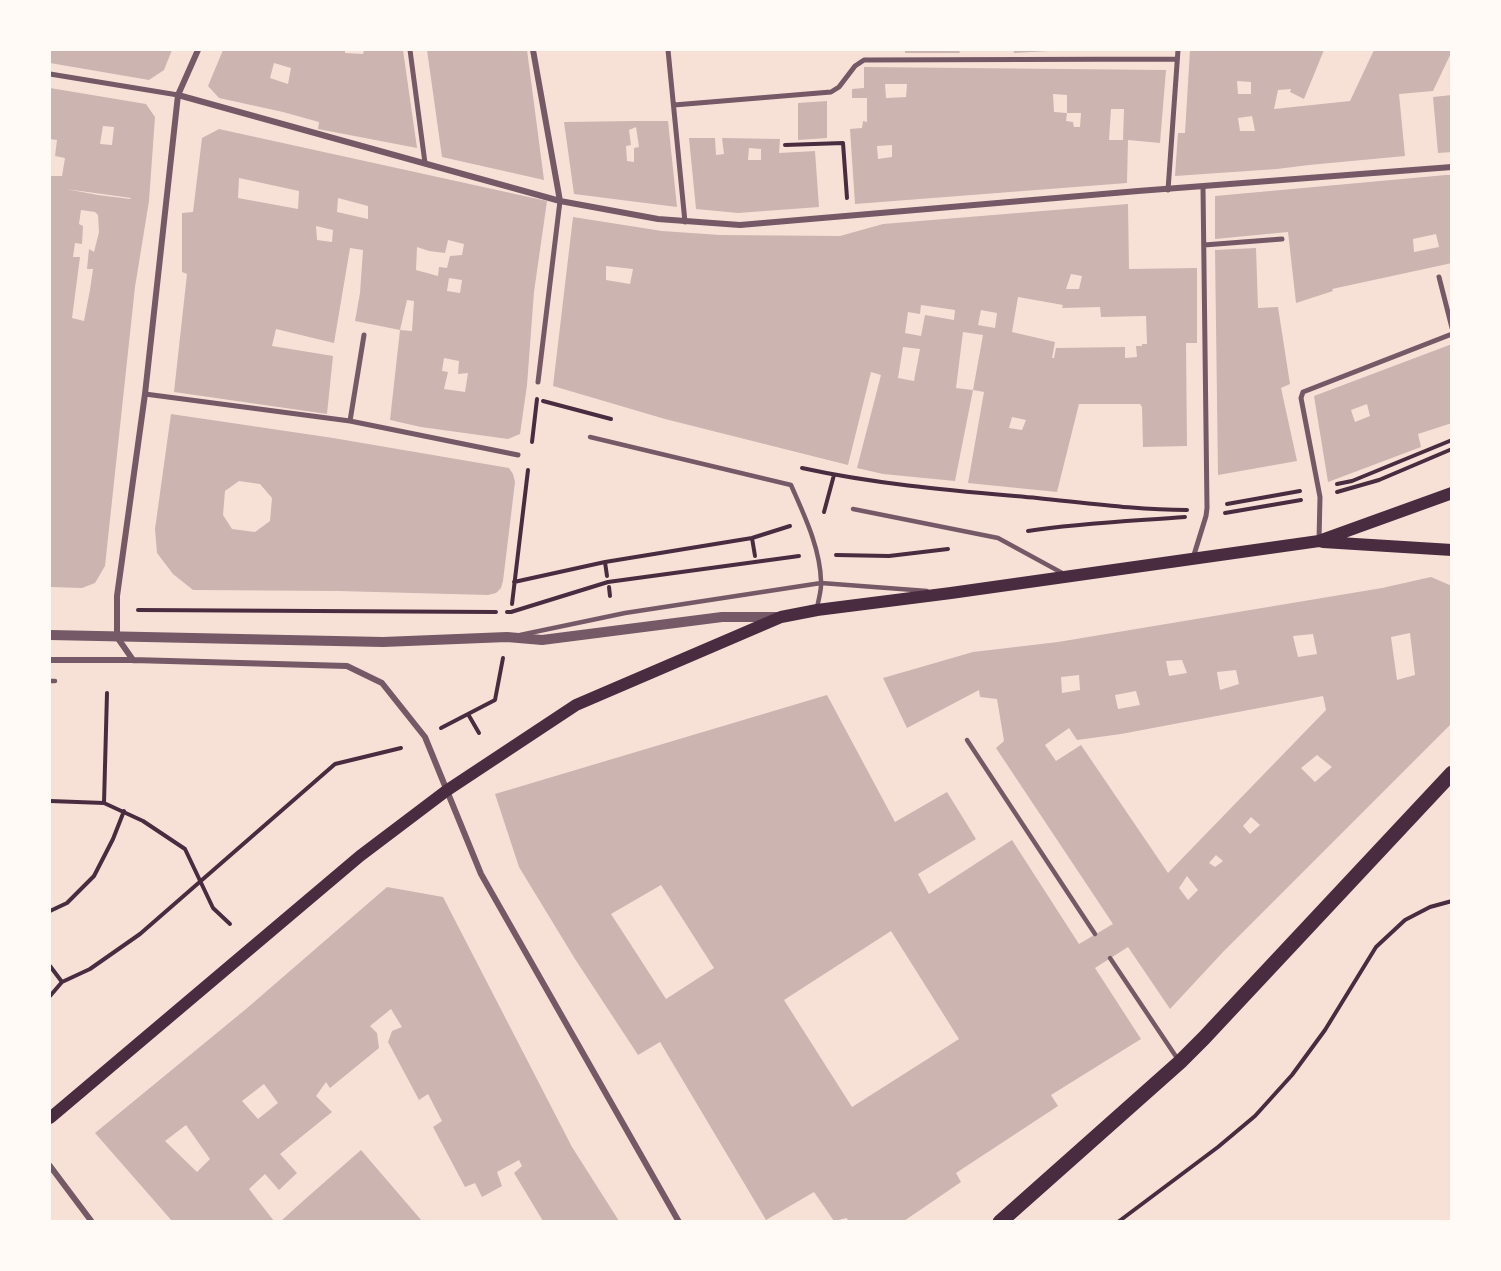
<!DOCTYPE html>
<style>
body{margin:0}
#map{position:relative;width:1501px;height:1271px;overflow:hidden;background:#f7e1d7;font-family:Signika,sans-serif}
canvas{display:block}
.frame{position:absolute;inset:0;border:51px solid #fffaf5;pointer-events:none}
</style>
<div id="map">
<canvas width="1501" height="1271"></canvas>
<div class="frame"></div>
</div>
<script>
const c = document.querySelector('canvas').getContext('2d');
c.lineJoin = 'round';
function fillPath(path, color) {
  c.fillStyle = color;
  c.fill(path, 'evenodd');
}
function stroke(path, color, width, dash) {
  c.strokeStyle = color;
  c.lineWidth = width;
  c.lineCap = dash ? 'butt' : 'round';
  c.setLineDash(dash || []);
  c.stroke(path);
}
const building = new Path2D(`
 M50 50H172L164 70 149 80 50 63Z
 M223 50H345V53L363 54 364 50H403L417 148 318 129 319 122 283 112 219 98 208 86ZM274 63 291 68 288 84 270 78Z
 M427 50H527L544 180 442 157Z
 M905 50H959L960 53H905Z
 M1014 50H1049V51L1014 53Z
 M1190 50H1324L1304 99 1290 92 1291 89 1278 90 1274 109 1350 101 1374 50H1452V51L1433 91 1399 94 1405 156 1309 165 1277 169 1175 176 1178 133H1185ZM1237 81 1251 82V94H1238ZM1252 116 1255 131H1240L1238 118Z
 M864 67 1166 70 1160 143 1128 140 1127 183 855 204 850 129 862 128 863 121 867 122V98H852V89L864 88ZM885 84H907L906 97 886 98ZM1053 94 1067 95V113L1054 112ZM1111 109H1124L1123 140H1109ZM1067 113H1081L1080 127H1074L1073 122 1066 121ZM892 145V157L878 159 877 146Z
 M50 88 146 104 155 117 149 201 135 287 105 566 95 583 82 588 50 587V176H62L65 158 55 156 57 140 50 139ZM103 126 114 127 112 145 100 144ZM66 189 131 198 130 199 98 195ZM81 210 95 212 98 215 99 232 94 252 89 249 87 269H93L90 290 84 321 72 318 80 257H73L75 243 82 244 83 226 79 224Z
 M1452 95V152L1438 153 1433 97Z
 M827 101V138L798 140V103Z
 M633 121H668L677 207 574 194 564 122ZM636 127 639 147 634 148V162L627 161 626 146 631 145 629 130Z
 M219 129 547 201 534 292 527 385 520 434 508 439 421 427 390 420 400 330 412 331 414 301 407 300 400 330 355 321 360 293 363 250 350 248 334 343 276 329 272 346 333 356 327 414 174 392 187 274 182 272V213L193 212 202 138ZM239 178 299 191 298 209 238 198ZM338 198 368 206V219L337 212ZM316 226 333 230 332 242 317 240ZM448 240 464 244 462 255 450 256 447 268 439 267 438 276 416 270 417 247 429 251 445 253ZM449 278 462 280 460 293 447 291ZM444 358 459 361 458 374 468 373 465 392 444 389 448 372 442 371Z
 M689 138H715L716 155 724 154 722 138 780 139 779 153 815 151 819 207 738 213 696 209ZM749 148 761 149V160H748Z
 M1446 175H1452V263L1332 289 1333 291 1296 303 1288 232 1215 239V196ZM1436 234 1439 247 1414 252 1413 239Z
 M1128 204 1129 269 1197 268V343H1186L1187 446 1143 447 1142 407 1140 404H1079L1057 492 968 483 984 392 973 390 955 481 883 474 857 468 881 375 871 372 848 465 665 419 553 386 573 217 662 231 720 235 840 236 883 224ZM606 266 633 269 630 284 606 280ZM1071 274 1082 276 1079 289H1066ZM1018 297 1063 305 1062 308 1100 307 1101 317 1146 316 1147 344H1142V346H1136L1137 357 1125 358V347L1056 348 1054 358H1052L1055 342 1012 332ZM921 305 955 310 954 320 925 315 921 336 905 333 908 312 920 314ZM981 310 997 313 995 328 978 325ZM963 332 983 335 973 390 956 388ZM903 347 920 349 914 381 898 378ZM1012 417 1026 420 1022 430 1009 428Z
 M1256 248 1258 308 1278 307 1290 384 1281 388 1297 461 1218 475 1215 250Z
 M1452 344V423L1418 434 1421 447 1328 482 1314 396ZM1367 404 1370 416 1355 422 1351 410Z
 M171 414 333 438 509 468 513 474 515 482 503 581 501 588 496 593 488 595 338 591 193 590 173 574 157 553 155 529ZM239 481 260 484 272 498 270 521 255 532 232 529 223 515 225 491Z
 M1431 577 1452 586V723L1223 952 1170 1009 1128 947 1095 968 1141 1039 1051 1095 1058 1106 956 1173 961 1182 904 1221H848L847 1218 834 1221 814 1192 766 1220 660 1042 638 1055 575 959 519 867 495 794 827 695 895 822 947 792 976 839 918 874 929 894 1012 840 1079 944 1113 924 996 748 1004 741 997 699 980 697 979 690 907 728 883 678 973 652 1058 642 1382 588ZM1410 633 1415 675 1397 680 1391 637ZM1313 634 1317 654 1298 657 1293 636ZM1182 660 1187 673 1169 676 1166 661ZM1236 670 1239 684 1220 690 1217 672ZM1079 675 1080 690 1062 693 1061 677ZM1136 691 1140 705 1118 709 1115 695ZM1323 696 1326 710 1168 873 1081 745 1056 761 1045 745 1069 728 1077 740 1121 734ZM1317 755 1332 767 1315 782 1301 768ZM1251 817 1260 825 1250 834 1243 826ZM1216 855 1223 861 1215 867 1209 863ZM1187 876 1198 890 1188 900 1179 888ZM661 885 714 968 666 999 611 914ZM891 931 959 1039 852 1107 784 1000Z
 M387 887 443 897 572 1147 619 1221H543L514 1173 522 1166 519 1160 497 1172 502 1186 482 1197 475 1183 465 1187 433 1127 442 1121 428 1094 419 1100 388 1042 392 1031 402 1027 391 1009 370 1026 377 1033 379 1048 330 1088 326 1082 316 1096 332 1112 280 1154 297 1173 279 1190 265 1174 249 1189 274 1221H172L95 1133 246 1009ZM264 1084 278 1103 258 1119 242 1101ZM186 1125 210 1159 197 1172 165 1141Z
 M361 1150 422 1221H281L303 1201Z`);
const path = new Path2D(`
 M785 145 843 143 847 198
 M543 401 611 419
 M532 442 537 399
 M802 468C879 485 959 491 1037 498 1087 503 1137 510 1187 510
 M1337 484 1352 481 1452 440
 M1337 492 1379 480 1452 449
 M1227 504 1300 491
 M824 512 834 475
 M1225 513 1301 500
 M1028 531C1080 523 1133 521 1185 517
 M752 538 755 556
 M836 555 889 556 948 549
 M605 562 607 576
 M514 582 605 562 752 538 790 526
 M609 587 610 596
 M512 604 528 470
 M138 610 496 612
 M507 612H511L608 582 799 556
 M468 714 479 733
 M441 728 495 700 503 658
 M50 801 104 803 143 821 185 849 213 908 230 924
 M104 803 107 693
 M50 911 67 903 94 876 113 839 124 811
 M50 966 62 982
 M50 996 62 982 90 969 140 934 335 764 401 748
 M1118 1222 1218 1147 1255 1116 1292 1075 1325 1030 1376 947 1405 920 1430 907 1452 901`);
const service = new Path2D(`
 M590 437 791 485C804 515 820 547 821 581 822 590 818 600 817 609
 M853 509 998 538 1064 574
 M520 635 625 613 821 583 927 591
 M50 681H55
 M967 740 1095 934
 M1110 958 1179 1061`);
const pedestrian = new Path2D(`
 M410 50 425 163
 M668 50 685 222
 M50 74 178 95
 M674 105 831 92 839 87 855 66 864 60 1177 59
 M1168 190 1178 50
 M1204 245 1282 239
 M1439 277 1452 328
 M538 382 560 201
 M145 394 350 421 518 455
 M350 421 364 335
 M1319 540 1320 497 1301 398 1303 392 1452 334
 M1193 558 1206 516 1207 508 1203 187`);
const minor = new Path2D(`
 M533 50 560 201
 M178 95 560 201 658 219 740 225 1138 191 1452 167
 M50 660H133L347 666 382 683 425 737 481 874 679 1222
 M133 660 117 637V596L145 394 178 95 198 50
 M50 1166 92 1222`);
const tertiary = new Path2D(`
 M50 635 383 642 507 637 542 640 722 617H780`);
const secondary = new Path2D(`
 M1323 542 1452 550
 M50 1118 360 856 446 791 576 705 781 617 817 610 951 593 1319 541 1452 493`);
const primary = new Path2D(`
 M1000 1222 1180 1062 1204 1038 1452 773`);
fillPath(building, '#ccb4b1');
stroke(path, '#4a2c40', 4);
stroke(service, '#755966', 4.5);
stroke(pedestrian, '#755966', 5);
stroke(minor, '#755966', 6);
stroke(tertiary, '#755966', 10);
stroke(secondary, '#4a2c40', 12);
stroke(primary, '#4a2c40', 15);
</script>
